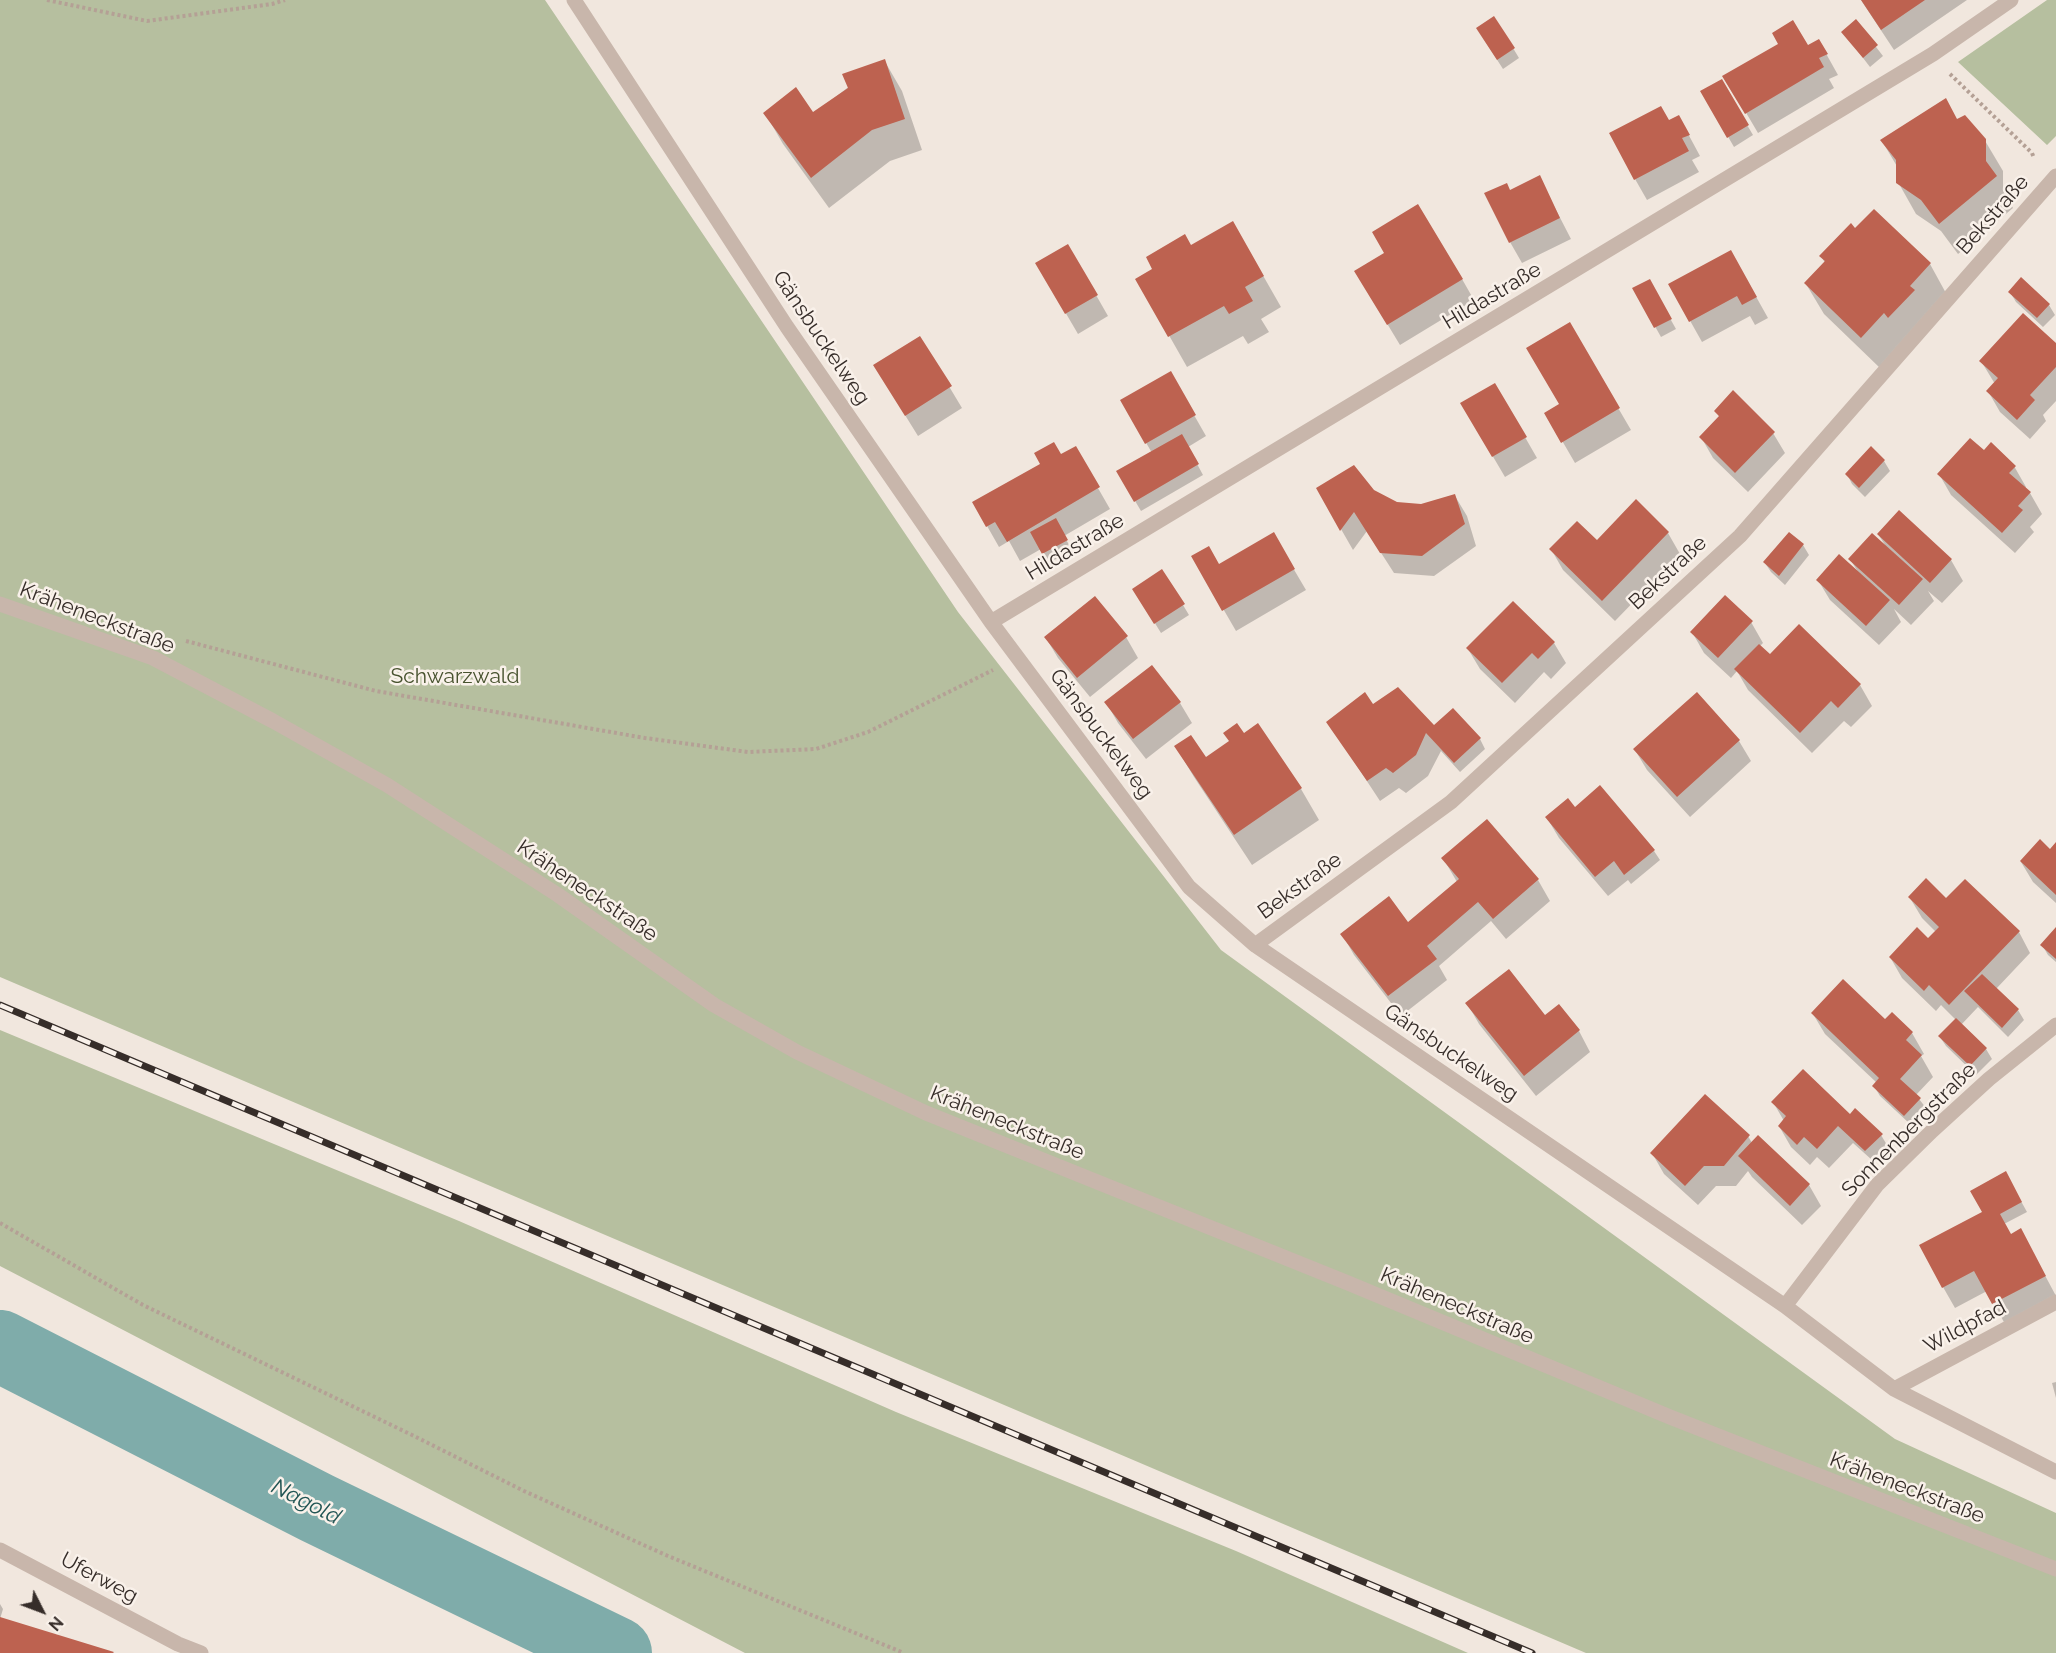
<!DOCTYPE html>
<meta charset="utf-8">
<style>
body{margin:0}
#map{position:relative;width:2056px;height:1653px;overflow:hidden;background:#f1e7de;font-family:Raleway,sans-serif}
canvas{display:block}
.north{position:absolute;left:12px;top:1581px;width:60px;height:60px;-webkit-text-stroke:4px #f9f1ea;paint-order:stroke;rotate:132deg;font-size:16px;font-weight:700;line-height:24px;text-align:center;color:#362d29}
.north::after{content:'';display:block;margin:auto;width:21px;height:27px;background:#362d29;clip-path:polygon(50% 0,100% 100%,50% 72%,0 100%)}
</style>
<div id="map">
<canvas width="2056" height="1653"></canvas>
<div class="north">N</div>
</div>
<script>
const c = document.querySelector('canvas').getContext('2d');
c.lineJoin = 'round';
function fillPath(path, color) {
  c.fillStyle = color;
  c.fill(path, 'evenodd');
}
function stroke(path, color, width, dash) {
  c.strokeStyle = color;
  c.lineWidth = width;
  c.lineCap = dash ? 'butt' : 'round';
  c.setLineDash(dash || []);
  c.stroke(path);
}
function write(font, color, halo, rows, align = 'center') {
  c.font = font + ' Raleway,sans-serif';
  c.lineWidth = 5;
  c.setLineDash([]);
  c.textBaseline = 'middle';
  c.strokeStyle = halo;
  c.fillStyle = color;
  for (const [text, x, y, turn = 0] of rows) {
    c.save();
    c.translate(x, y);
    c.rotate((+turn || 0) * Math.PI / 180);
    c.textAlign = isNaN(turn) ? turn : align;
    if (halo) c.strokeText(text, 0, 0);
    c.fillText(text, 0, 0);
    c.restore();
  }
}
const green = new Path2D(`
 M0 0H545L958 612 1221 950 1895 1439 2056 1513V1653H1586L0 977Z
 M2047 0H2056V136L2047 145 1958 62Z
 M0 1030 459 1221 896 1412 1236 1551 1468 1653H745L0 1266Z`);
const shadow = new Path2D(`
 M1861 0H1967L1894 50Z
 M1856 21 1883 56 1870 67 1843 32Z
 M1483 38 1513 48 1519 58 1503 69Z
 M1819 41 1838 75 1829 79 1834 88 1758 133 1725 77 1808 47Z
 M884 60 902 91 922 150 890 161 829 208 783 144 765 113 813 114Z
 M1721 81 1753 135 1734 147 1702 92Z
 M1679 117 1700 156 1692 160 1699 172 1647 200 1635 179 1669 122Z
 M1957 121 1984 139 2003 171V190L2013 208 1958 254 1941 231 1916 214 1898 182V168L1882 141Z
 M1539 177 1571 239 1522 263 1510 242V192Z
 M1233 223 1281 307 1261 319 1269 332 1248 344 1243 336 1187 367 1137 279Z
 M1855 230 1930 264 1947 295 1880 368 1824 314 1806 284 1825 263 1821 256Z
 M1068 246 1108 316 1078 334 1037 264Z
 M1731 252 1768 318 1755 325 1750 316 1702 342 1670 285Z
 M1386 253 1462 279 1474 300 1400 345 1368 292Z
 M2022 280 2049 305 2055 315 2043 327 2016 302 2010 292Z
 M1649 281 1676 329 1661 337 1634 289Z
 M1569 324 1631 430 1575 463 1546 413 1561 405Z
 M920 338 962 408 918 436 887 386Z
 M2056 345V401L2043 415 2046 421 2030 439 2000 412 1988 391 1995 384 1981 361Z
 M1170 373 1206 436 1188 447 1203 475 1141 511 1118 472 1152 453 1122 401Z
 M1495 385 1537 458 1505 477 1462 404Z
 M1716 411 1773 433 1785 453 1748 492 1713 458 1701 437 1720 418Z
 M1075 448 1110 509 1064 536 1072 550 1049 563 1041 549 1020 561 1009 541 999 547 974 503 1042 464Z
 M1871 448 1884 461 1890 471 1865 497 1852 484 1847 474Z
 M1984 452 2014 466 2026 487 2025 489 2030 493 2042 514 2030 527 2034 532 2015 553 1951 495 1939 474Z
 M1318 489 1373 491 1396 504 1422 505 1455 496 1467 516 1476 546 1434 576 1394 573 1367 531 1353 550Z
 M1668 533 1680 554 1615 621 1563 570 1551 549Z
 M1273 534 1306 590 1236 631 1193 557 1219 566Z
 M1789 534 1803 545 1809 555 1785 585 1771 572 1765 563Z
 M1878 534 1951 560 1963 581 1942 603 1928 591 1934 601 1911 625 1894 609 1901 622 1879 645 1830 600 1818 580 1858 572 1850 559 1885 545Z
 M1140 599 1183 605 1189 615 1161 633Z
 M1751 622 1763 643 1760 646 1770 656 1860 685 1872 706 1851 727 1844 721 1812 753 1748 690 1737 671 1731 678 1704 653 1692 632Z
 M1126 637 1138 658 1090 697 1058 658 1046 638Z
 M1554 643 1566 663 1551 679 1544 672 1515 703 1480 669 1468 649Z
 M1106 702 1180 703 1192 723 1146 759 1118 723Z
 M1328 722 1433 726 1480 739 1485 749 1460 772 1441 751 1428 776 1406 793 1399 788 1380 801Z
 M1258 725 1301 789 1319 820 1252 865 1194 777 1176 747 1205 759Z
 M1739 741 1751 761 1690 817 1647 770 1635 750Z
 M1575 809 1654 851 1660 860 1631 884 1628 880 1608 896 1559 838 1547 818Z
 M2056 844V903L2033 882 2021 862 2050 851Z
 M1443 858 1538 880 1550 901 1506 939 1491 921 1439 966 1447 980 1401 1016 1354 955 1342 934 1408 924 1457 882Z
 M1910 898 1947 900 2019 932 2030 953 1996 989 2018 1010 2024 1020 2008 1037 1978 1007 1961 1025 1986 1049 1992 1059 1976 1075 1946 1046 1940 1037 1956 1020 1941 1005 1936 1011 1902 978 1890 957 1928 940 1936 932 1922 918Z
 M2056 929V962L2048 955 2042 945Z
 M1467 1003 1545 1017 1559 1006 1579 1031 1590 1052 1536 1096 1479 1024Z
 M1813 1014 1886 1022 1892 1014 1912 1033 1924 1054 1921 1056 1933 1077 1916 1095 1926 1108 1910 1124 1880 1096 1874 1086 1877 1083 1825 1034Z
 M1773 1102 1850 1116 1881 1135 1887 1145 1872 1160 1853 1143 1829 1168 1817 1157 1810 1165 1791 1147 1779 1126 1784 1121Z
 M1748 1136 1752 1143 1809 1185 1821 1206 1802 1225 1752 1177 1748 1171 1736 1186H1716L1698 1205 1664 1174 1652 1153Z
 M2011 1183 2027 1212 2004 1224 2011 1235 2032 1251 2056 1296 2005 1324 1987 1291 1955 1308 1943 1287Z
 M2056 1382V1398L2052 1383Z
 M0 1604 3 1609 0 1619 110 1653H0Z`);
const river = new Path2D(`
 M0 1346 317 1508 616 1653`);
const building = new Path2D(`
 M1861 0H1925L1881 30Z
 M1494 16 1515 48 1497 60 1476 28Z
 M1856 19 1878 45 1863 58 1841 32Z
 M1793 20 1808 45 1819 39 1828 54 1819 58 1824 67 1745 114 1722 76 1778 44 1772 33Z
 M885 59 905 119 872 130 811 178 763 113 796 87 813 112 848 88 842 74Z
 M1722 79 1749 125 1727 138 1700 91Z
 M1946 98 1957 119 1965 115 1986 139V161L1997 176 1939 224 1921 200 1896 183V160L1880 140Z
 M1661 106 1669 120 1679 115 1690 135 1682 138 1689 151 1634 180 1609 133Z
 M1540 175 1560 218 1509 243 1484 193 1507 183 1510 190Z
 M1418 204 1463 279 1387 325 1354 271 1384 253 1372 232Z
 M1874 209 1931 263 1910 286 1915 290 1888 318 1884 313 1861 338 1804 283 1825 261 1819 256 1851 223 1855 228Z
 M1233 221 1264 276 1245 287 1253 301 1229 314 1224 306 1168 337 1135 279 1152 269 1146 257 1185 234 1191 245Z
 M1068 244 1098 295 1065 314 1035 263Z
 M1731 250 1757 297 1742 305 1737 296 1689 322 1668 284Z
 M2021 277 2050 304 2037 318 2008 292Z
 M1650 279 1672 319 1654 328 1632 288Z
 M2023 313 2056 343V367L2030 395 2035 400 2017 420 1986 391 1998 378 1979 361Z
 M1570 322 1620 408 1561 443 1544 413 1559 404 1526 348Z
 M920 336 952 386 905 416 873 365Z
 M1171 371 1196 415 1145 444 1120 400Z
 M1495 383 1527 437 1492 457 1460 403Z
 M1733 390 1775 432 1735 473 1699 437 1719 416 1714 411Z
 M1182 434 1199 464 1134 502 1116 471Z
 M1970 438 1984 450 1991 442 2016 466 2009 473 2031 492 2018 506 2023 510 2002 533 1937 474Z
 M1054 442 1061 454 1076 446 1100 487 1007 542 995 522 986 527 972 502 1040 464 1034 453Z
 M1871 446 1885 460 1859 488 1845 474Z
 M1354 465 1374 490 1397 502 1421 504 1455 494 1465 524 1422 556 1380 553 1354 512 1340 531 1316 488Z
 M1636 499 1669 532 1602 601 1549 549 1577 521 1597 540Z
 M1899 510 1952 559 1930 583 1877 534Z
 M1056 518 1068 540 1042 554 1030 532Z
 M1274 532 1295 569 1222 611 1191 556 1209 546 1219 564Z
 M1789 532 1804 544 1779 576 1763 562Z
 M1872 533 1923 579 1899 605 1848 559Z
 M1839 554 1890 600 1866 626 1816 580Z
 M1162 569 1185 604 1154 624 1132 589Z
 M1725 595 1753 621 1718 658 1690 632Z
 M1095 596 1128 636 1077 678 1044 637Z
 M1513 601 1555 642 1538 659 1532 653 1502 683 1466 648Z
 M1799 624 1861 684 1838 708 1831 701 1800 733 1734 669 1759 644 1770 654Z
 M1152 665 1181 702 1133 739 1104 702Z
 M1398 687 1434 725 1453 708 1481 738 1454 763 1426 733 1416 755 1393 773 1386 768 1367 781 1326 722 1365 692 1373 704Z
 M1697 692 1740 740 1677 797 1633 749Z
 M1237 723 1244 733 1258 723 1302 788 1234 835 1174 746 1191 735 1206 757 1229 741 1223 733Z
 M1600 785 1655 850 1624 875 1614 861 1595 877 1545 817 1568 798 1575 807Z
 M1487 819 1539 879 1493 919 1478 902 1427 946 1437 959 1388 996 1340 934 1389 896 1408 922 1459 879 1441 858Z
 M2040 839 2050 849 2056 842V895L2020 861Z
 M1926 878 1946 898 1965 879 2020 931 1949 1005 1929 985 1924 991 1889 957 1917 927 1928 938 1939 927 1908 897Z
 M2056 927V959L2040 945Z
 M1509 969 1545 1015 1559 1004 1580 1030 1524 1076 1465 1003Z
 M1982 974 2019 1009 2002 1028 1964 991Z
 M1843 979 1885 1019 1892 1012 1913 1032 1906 1040 1922 1055 1900 1079 1921 1098 1904 1116 1872 1086 1879 1078 1811 1013Z
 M1956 1018 1987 1048 1970 1066 1938 1036Z
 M1803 1069 1850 1114 1855 1108 1883 1134 1865 1151 1838 1126 1817 1149 1804 1137 1797 1145 1778 1126 1786 1116 1771 1102Z
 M1705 1094 1750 1135 1724 1166H1704L1685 1186 1650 1153Z
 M1758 1135 1810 1184 1790 1206 1738 1156Z
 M2006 1171 2022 1202 2000 1214 2011 1234 2021 1228 2046 1276 1992 1304 1974 1271 1942 1288 1919 1245 1982 1212 1970 1191Z
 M0 1617 114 1652 113 1653H0Z`);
const path = new Path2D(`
 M47 0 147 21 272 4 285 0
 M1950 74 2032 153 2034 158
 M186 641 376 691 645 738 748 752 816 749 868 732 993 670
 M0 1223 143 1305 412 1435 524 1491 668 1556 904 1653`);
const minor = new Path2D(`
 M574 0 787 327 991 622 1189 887 1255 945 1785 1306 1894 1389 2056 1472
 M0 604 153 658 273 721 387 785 558 895 714 1005 797 1052 926 1113 1348 1283 1670 1417 2056 1569
 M991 622 1933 54 2011 0
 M1255 945 1451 802 1740 536 2056 176
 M1785 1306 1877 1185 1932 1131 1989 1079 2056 1025
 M1894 1389 2056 1302
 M0 1550 178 1644 201 1653`);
const rail = new Path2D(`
 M0 1005 1532 1653`);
const streetNames = [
 ["Bekstraße",1993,215,-49],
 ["Hildastraße",1492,296,-31],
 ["Gänsbuckelweg",821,338,56],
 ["Hildastraße",1075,547,-31],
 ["Bekstraße",1668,573,-43],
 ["Kräheneckstraße",97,618,21],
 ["Gänsbuckelweg",1101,734,53],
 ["Bekstraße",1300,886,-36],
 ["Kräheneckstraße",587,891,34],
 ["Gänsbuckelweg",1451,1053,34],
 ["Kräheneckstraße",1007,1123,22],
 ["Sonnenbergstraße",1909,1130,-45],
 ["Kräheneckstraße",1457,1306,23],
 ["Wildpfad",1965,1327,-28],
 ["Kräheneckstraße",1907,1488,21],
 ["Uferweg",99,1578,28]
];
const parkNames = [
 ["Schwarzwald",455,677]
];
const waterNames = [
 ["Nagold",306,1502,27]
];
fillPath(green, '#b6bf9f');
fillPath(shadow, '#0003');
stroke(river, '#7facaa', 72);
fillPath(building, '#bd6250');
stroke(path, '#b4a095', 4, [3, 3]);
stroke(minor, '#c8b6ab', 15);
stroke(rail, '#362d29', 7);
stroke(rail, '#f9f1ea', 4.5, [14]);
write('21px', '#362d29', '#f9f1ea', streetNames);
write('21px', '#48532f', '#f9f1ea', parkNames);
write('italic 22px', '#225554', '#f9f1ea', waterNames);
</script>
